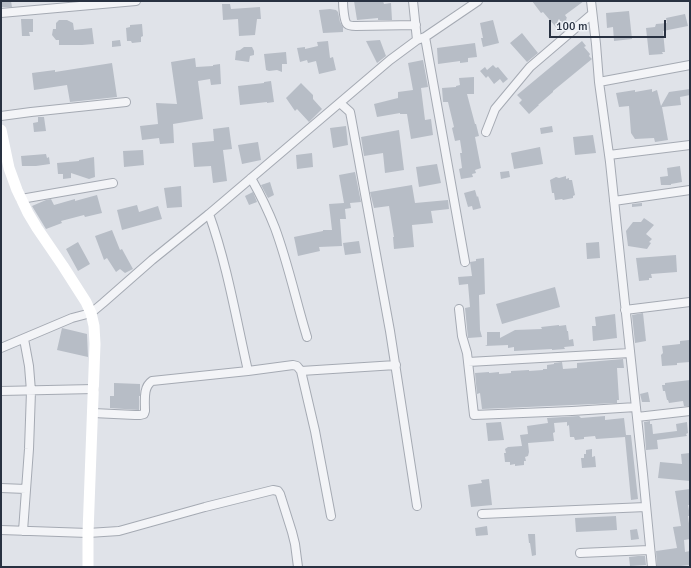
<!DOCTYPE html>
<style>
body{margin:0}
#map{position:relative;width:691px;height:568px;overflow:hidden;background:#e0e3e9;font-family:Signika,sans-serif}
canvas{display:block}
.frame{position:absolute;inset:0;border:2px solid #283141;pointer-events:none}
.scale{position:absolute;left:549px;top:20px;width:117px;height:18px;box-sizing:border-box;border:2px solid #283141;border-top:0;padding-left:5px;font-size:12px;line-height:14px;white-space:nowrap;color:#283141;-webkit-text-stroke:3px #eff2f7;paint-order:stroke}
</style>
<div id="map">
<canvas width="691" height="568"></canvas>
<div class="frame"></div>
<div class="scale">100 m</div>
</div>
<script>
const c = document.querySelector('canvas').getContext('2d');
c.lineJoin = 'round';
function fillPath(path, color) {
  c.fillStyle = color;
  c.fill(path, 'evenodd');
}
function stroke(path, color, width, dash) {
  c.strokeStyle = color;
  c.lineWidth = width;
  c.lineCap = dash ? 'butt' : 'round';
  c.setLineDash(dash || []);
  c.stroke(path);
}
const building = new Path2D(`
 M1 1H11L12 7H1Z
 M354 1H383L384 4 391 3 392 20H378V18L357 20Z
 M532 1H584L565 15 567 18 566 19 567 21 564 24 566 27 560 32 543 12 541 13Z
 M222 4H230L231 9 260 7 261 19H257L255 35 239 36 238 19 223 20Z
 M330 9 336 10 338 12 340 22 343 27V32L323 33 319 10Z
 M629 11 632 39 614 41 613 27 607 28 606 13Z
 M685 14 688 26 663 31 665 52H662L663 54 649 55 646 28 655 27 656 24 667 23 666 18Z
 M21 19H33V32H29L30 36H22Z
 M59 20H67L73 23 74 30 92 28 94 44 82 45H59V40H56L52 35 53 29H56V23Z
 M493 20 499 43 483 47 481 38H483L480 23Z
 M142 24 143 36 141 37V42L132 43 131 41H127L126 28 130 27V25Z
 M522 33 538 53 527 62 510 43Z
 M120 40 121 46 112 47V41Z
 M380 40 386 56 377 63 366 41Z
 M328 41 330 58 333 57 336 70 319 74 316 61 308 63 307 60 300 62 297 48 305 47V49L318 46 317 42Z
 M582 41 586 46 584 47 590 54 589 56 592 59 553 91V92L538 105H539L529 114 519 103 522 100 517 95Z
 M475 43 477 57 468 58V62L460 63V61L438 64 437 48Z
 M244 47H252L254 51V55L250 56 249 62 235 60 236 51 240 50Z
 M286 52 287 64H282V72L277 70 269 71 266 70 264 54Z
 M195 58 196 67 213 66V65L220 64 221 84 211 85 210 79 198 81 203 119 173 124 174 143 160 144 159 138 142 140 140 126 158 124 156 103 177 104 171 62Z
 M423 60 428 87 421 88 425 120 431 119 433 135 411 139 407 114H400V113L377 117 374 104 398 98V92L413 90 408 63Z
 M112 63 117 97 70 102 67 85 34 90 32 73 55 70V72Z
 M493 65 496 68 498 67 508 79 503 83 500 79 494 84 488 76 486 78 480 71 485 67 487 70Z
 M474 77V94H467L475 124H476L479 136 475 137 481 168 475 170 476 173 472 174 473 177 461 179 459 169 462 168 460 153H462L460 140 455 141 452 128 454 127 448 102H443L442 88 456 87V86L460 85 459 78Z
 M271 81 274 102 267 103V102L240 105 238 86 264 83V82Z
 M301 83 313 95V99L322 109 309 122 297 109 295 111 286 98Z
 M652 89V92L657 90 661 106 669 92 690 89V95L680 97 681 105 662 107 668 140 655 142 654 138 635 139 631 133 629 106 619 107 616 93 635 90V92Z
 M38 117H44L46 131 34 132 33 123 38 122Z
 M346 126 348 145 333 148 330 128Z
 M552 126 553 132 541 134 540 128Z
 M229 127 232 149 223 150 227 181 213 183 211 166 194 167 192 143 214 141 213 129Z
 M399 130 404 170 385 173 383 153 364 156 361 137Z
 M593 135 596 153 575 155 573 137Z
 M258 142 261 160 242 164 238 145Z
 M540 147 543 164 514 169 511 153Z
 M143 150 144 165 124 167 123 151Z
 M312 153 313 167 297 169 296 155Z
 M46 154 47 158 49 157 50 164 36 166H22L21 156Z
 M94 157 95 177 89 179 71 173V178L63 179V174H58L57 163 79 161V160Z
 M437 164 441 183 419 187 416 167Z
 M680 166 682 182 671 184V185H661L660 177 668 176 667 168Z
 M509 171 510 177 501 179 500 172Z
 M355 172 361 202 350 203 351 208 345 209 346 219H340L342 246 319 247 320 251 298 256 294 237 323 231V230H332L329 204 344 203 339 175Z
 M566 176V179L569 178V180H572L575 195 573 196V198L563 200 562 199 555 200 554 193H552L550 180 556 177 559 178Z
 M270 182 274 195 268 198 261 185Z
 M412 185 415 203 448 200 449 209 431 211 433 223 412 225 414 247 394 249 393 237H394L389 206 374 208 370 192Z
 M181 186 182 207 167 208 164 188Z
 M475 190 477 197 478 196 481 208 473 210 472 206 468 207 464 193Z
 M253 192 257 202 249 205 245 196Z
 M97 195 102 213 85 217 84 215 61 221 62 223 46 229 32 206 46 200 51 199 54 205 75 199V201Z
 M642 203V206L632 207V204Z
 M137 205 139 212 158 206 162 219 122 230 117 210Z
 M644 218 654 225 646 234 652 239 649 242 651 243 647 249 628 246 626 231 633 222H641Z
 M112 230 120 250 122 249 133 269 125 273 120 269 116 272 107 258 104 260 95 236Z
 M359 241 361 253 345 255 343 243Z
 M78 242 90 264 78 271 66 249Z
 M599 242 600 258 587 259 586 243Z
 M676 255 677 272 651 274 652 278H649V280L639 281 636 258Z
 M484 258 485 294 479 295V297L480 330 482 337 468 338 465 308 470 307 468 284 459 285 458 277 472 276 470 262 476 261V259Z
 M555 287 560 307 502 324 496 304Z
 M643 313 646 341 635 343 632 315Z
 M615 314 617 338 593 341 592 326H596L595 317Z
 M559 325V326L566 325 567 331H568L569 340 573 339 574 346 564 347 565 349 552 350V349L514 351V347L508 348V345L485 346 487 345V332H500V338L515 330 542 329 541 327Z
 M62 328 87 334 88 357 57 350Z
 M689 340 690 362 677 363V365L662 366 661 355 663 353 662 346 680 344V341Z
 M623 359 624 368H617L619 400H617V403L482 409 480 393 477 394 475 373 489 372V373L499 372V374L511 373V371L529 370V371L543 370V369H547V365L554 364V363L562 362 563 369 577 368V363Z
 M690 380V406H684L683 401 669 403 668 400H667L665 391H663L662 385H665V383Z
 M114 383 140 384V396H139V410L110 408V396H114Z
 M648 392 650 402H642L640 394Z
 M579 416 581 418 605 416V420L624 418 626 435H631L638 499 631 500 625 437 596 439 595 436 584 437V439L575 440 574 437H570L569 425 567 426V422L554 423 555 432 553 433 554 441 528 443 529 452 528 456 525 457 526 461H524V465L515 466V464L510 465V462H505L504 453H506L505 449 508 447 522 446 520 435 528 434 527 426 548 423 547 418Z
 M650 421V424H652L653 434 677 431 676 424 687 422 688 433 686 434 687 436 657 440 658 449 646 450 644 422Z
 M501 422 504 440 488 441 486 423Z
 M592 449V457L595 456 596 467 582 468 581 458H584V454H586V450Z
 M690 453V481L658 478 660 462 682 464 681 454Z
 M489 479 492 505 471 507 468 485 482 483 481 480Z
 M690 489V505H688L690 516H688L690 531V539L684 540 685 552 690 551V565L671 567H657L656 551 677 548 673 527 681 526 675 491Z
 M616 516 617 530 576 532 575 518Z
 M487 526 488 535 476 536 475 528Z
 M637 529 639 539 631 540 630 530Z
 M528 534H535L536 555 532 556 530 543H529Z
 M638 556H645L646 565 630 566 629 557Z`);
const street = new Path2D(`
 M343 1C343 6 344 21 347 24 349 26 353 26 356 26L416 25
 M413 1 417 40
 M591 1 596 44 599 82 610 162 643 474 652 567
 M1 13 136 1
 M425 37 465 262
 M599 82 690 65
 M340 103 350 112 351 117 390 331 417 506
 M1 116 31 112 126 102
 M486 132 495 109 530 67 592 14
 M609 155 690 145
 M251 178C260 194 268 210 275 228 288 263 296 301 307 337
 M21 199 113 183
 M614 201 690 190
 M209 214C227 264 236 318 248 371L293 365 297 366 301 371 396 365
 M459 309 462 336 467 353 474 415 572 411 636 407
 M625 310 690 302
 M1 348 72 318 91 313 103 303 152 260 209 214 390 60 417 40 425 37 478 1
 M468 362 630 353
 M301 371 315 431 331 516
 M1 391 94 389
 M93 413 135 415H140L144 414 145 411C145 400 143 387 152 381L248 371
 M637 417 690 411
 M1 488 26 489
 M482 514 646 507
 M1 530 88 533 119 531 205 507 273 490 278 491 280 494 292 532 295 544 298 567
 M23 531 29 449 31 391 29 366 24 339
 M580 553 649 550`);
const secondary = new Path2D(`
 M1 130 9 168 17 190 28 213 37 228 63 266 86 302 91 313 94 326 95 344 88 533V567`);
fillPath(building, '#b7bdc6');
stroke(street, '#a5aab3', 10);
stroke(street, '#f3f4f7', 8);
stroke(secondary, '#fff', 11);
</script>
